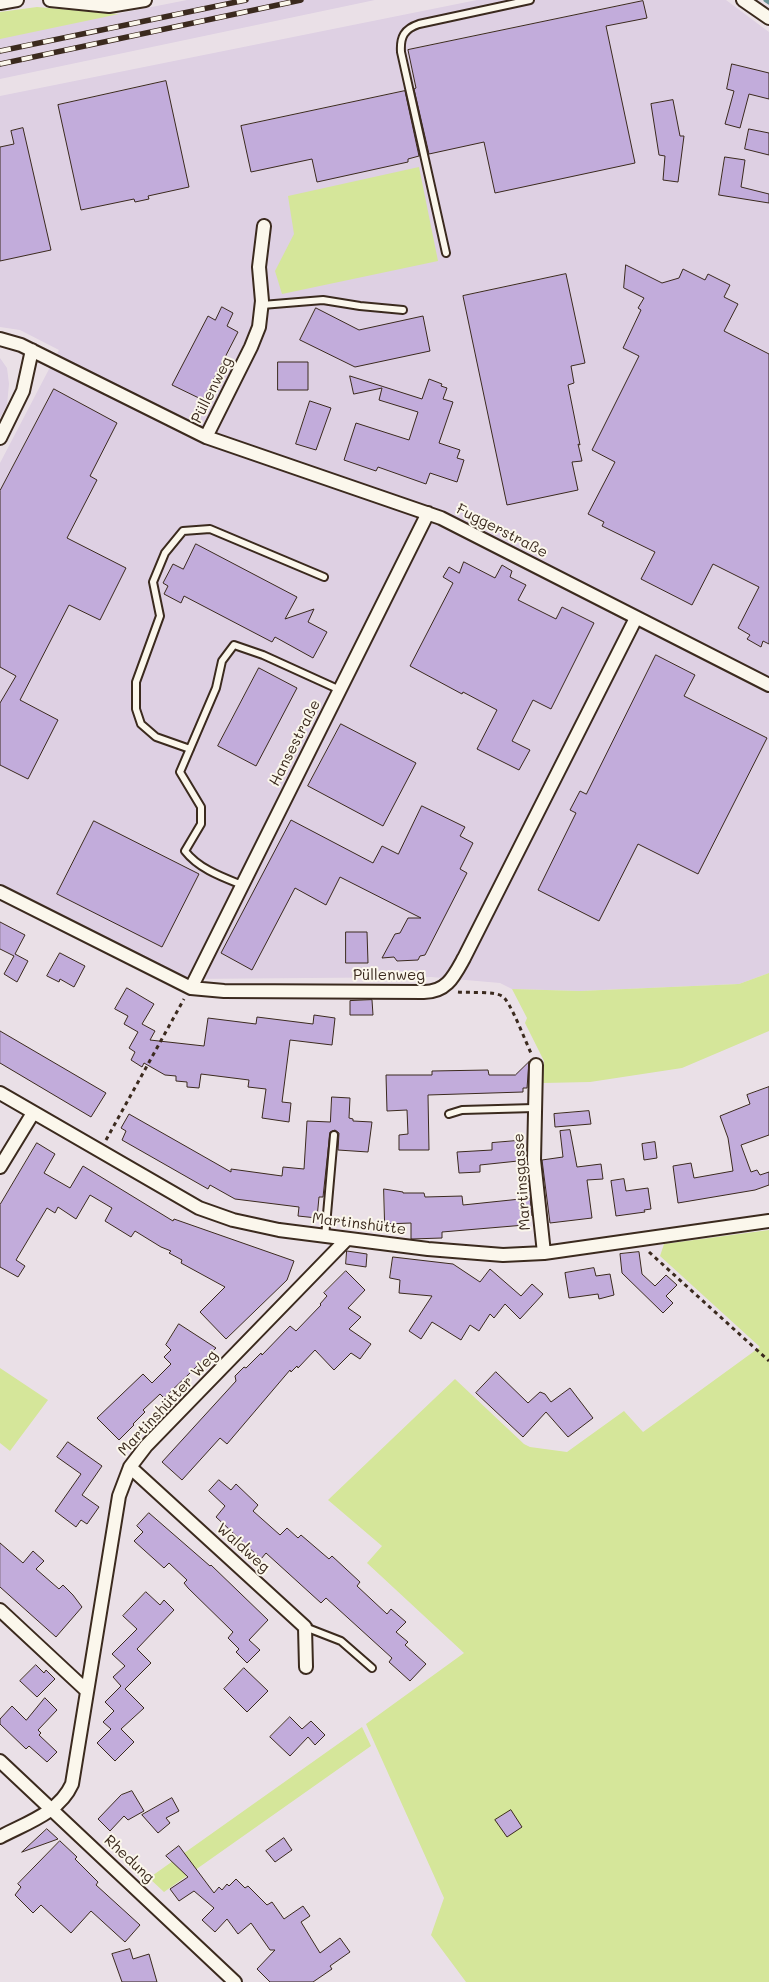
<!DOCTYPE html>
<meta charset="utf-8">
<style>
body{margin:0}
canvas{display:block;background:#eae0e7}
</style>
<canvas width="769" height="1982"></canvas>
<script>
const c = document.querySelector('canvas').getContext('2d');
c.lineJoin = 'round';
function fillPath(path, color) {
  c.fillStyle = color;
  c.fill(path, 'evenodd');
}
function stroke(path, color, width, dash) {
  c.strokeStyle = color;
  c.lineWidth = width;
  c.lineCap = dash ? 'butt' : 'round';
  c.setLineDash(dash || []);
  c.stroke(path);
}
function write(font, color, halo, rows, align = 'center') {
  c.font = font + ' Mali,sans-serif';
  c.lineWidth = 4;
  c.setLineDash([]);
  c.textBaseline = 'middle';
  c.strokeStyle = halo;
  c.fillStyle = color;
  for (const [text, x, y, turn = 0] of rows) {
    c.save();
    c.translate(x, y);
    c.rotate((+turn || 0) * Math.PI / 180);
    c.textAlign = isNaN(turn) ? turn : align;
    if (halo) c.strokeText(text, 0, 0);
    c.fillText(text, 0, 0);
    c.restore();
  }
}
const built = new Path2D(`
 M187 0H375L0 79V37Z
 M477 0H726L769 32V973L739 984 580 991 512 989 500 983 431 977 187 979 0 885V463L59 350 20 330 0 327V96Z
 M0 358 7 368 9 384 7 405 0 418Z`);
const green = new Path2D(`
 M37 7 119 14 0 39V12Z
 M419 167 438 261 282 294 275 271 294 234 288 196Z
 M769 973V1031L682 1068 590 1082 543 1083 544 1061 525 1023 527 1018 512 989 580 991 739 984Z
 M769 1230V1982H466L431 1935 444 1898 366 1724 464 1653 367 1563 382 1546 328 1500 455 1379 524 1444 530 1447 567 1452 624 1411 643 1432 760 1347 660 1256 664 1244Z
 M0 1368 48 1400 10 1451 0 1443Z
 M362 1727 371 1746 164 1892 149 1878Z`);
const stream = new Path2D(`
 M766 0 769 2`);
const building = new Path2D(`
 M643 1 647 18 606 26 635 163 495 193 484 142 429 154 414 89 416 88 408 50Z
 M732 64 769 73V99L749 94 740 128 725 124 734 91 727 89Z
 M166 81 189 187 148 196 149 199 135 202 134 199 81 210 58 105Z
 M405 91 419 156 408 159V162L317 182 312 159 251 172 241 126Z
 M673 100 680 136H684L678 182 663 180 665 156 659 155 651 104Z
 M23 128 51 250 0 261V147L14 144 11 131Z
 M749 129 769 133V155L745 149Z
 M725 157 745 160 741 187 769 194V203L719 195Z
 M626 265 662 283 679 278 683 269 705 280 708 274 730 285 724 297 738 304 724 331 769 354V644L763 641 761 647 747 639 750 635 738 628 759 587 713 564 692 605 641 579 655 552 602 526 604 522 588 514 615 462 592 450 639 356 623 348 641 310 638 308 644 298 624 288Z
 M566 274 585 363 571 366 574 383 568 385 580 445 578 444 582 461 572 462 578 490 507 505 463 296Z
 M222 307 233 313 227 326 238 332 203 400 172 385 208 316 215 320Z
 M316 308 359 330 423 316 430 351 355 367 300 340Z
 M278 362H308V390H278Z
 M350 376 422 399 429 379 442 384 441 386 447 388 443 399 453 402 439 443 460 450 457 458 464 460 457 482 430 473 426 484 378 467 376 471 344 460 356 423 409 440 418 412 379 400 382 388 354 394Z
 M54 389 117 423 90 476 97 480 67 538 126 568 100 620 69 605 20 700 58 720 28 779 0 765V703L16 676 0 667V491Z
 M310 401 331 408 316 450 296 444Z
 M196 544 297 597 285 619 314 609 308 622 327 632 313 658 275 637 272 642 184 596 181 603 164 594 168 586 163 583 173 564 183 569Z
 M464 562 495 578 502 565 512 571 510 577 526 585 518 600 556 619 562 607 594 623 551 709 533 700 512 741 530 750 519 770 477 749 497 710 463 692 462 694 410 666 453 583 443 577 449 567 459 573Z
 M656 655 695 675 684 696 767 738 698 874 638 844 599 921 538 890 576 813 570 810 580 791 586 794Z
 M259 668 297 688 256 766 218 746Z
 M341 724 416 763 383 826 308 786Z
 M422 806 465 827 460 836 473 843 460 869 467 873 425 955 420 956 418 960 397 961 394 957 382 958 395 934 400 933 408 918H421L340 877 326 905 295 888 252 970 221 953 291 820 373 863 382 846 398 854Z
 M94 821 199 874 162 947 57 894Z
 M0 922 25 935 15 954 28 961 17 982 4 974 14 956 0 949Z
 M346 932H367L368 963H346Z
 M60 953 85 966 74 987 60 979 59 982 47 976Z
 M127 988 154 1004 142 1024 155 1031 150 1040 204 1046 208 1018 256 1024 257 1017 313 1024 314 1015 335 1018 332 1045 290 1040 282 1102 291 1103 289 1122 262 1118 266 1089 248 1087 249 1080 201 1074 199 1088 187 1087V1082L176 1081V1076L165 1075 144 1063 142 1067 131 1060 135 1052 129 1048 138 1032 124 1024 128 1016 115 1009Z
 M372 1000 373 1015H350V1001Z
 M0 1031 106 1093 91 1117 0 1063Z
 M529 1062 527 1088H523V1092L428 1095 429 1150H399V1135L408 1134 407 1110 387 1111 386 1075H432V1071L488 1070 489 1075H515Z
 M769 1087V1135L741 1145 751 1172 757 1170 760 1175 769 1172V1185L755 1190 678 1203 673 1166 691 1163 694 1178 733 1171 728 1138 720 1116 750 1104 747 1095Z
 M332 1097 350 1098 349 1118 353 1119V1121L372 1122 368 1152 338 1150 339 1133 335 1130 330 1132 323 1197H319L317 1218 298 1216 299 1207 235 1199 210 1185 208 1189 122 1140 126 1131 121 1128 129 1114 231 1172V1169L282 1176 283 1167 304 1169 307 1121 330 1122Z
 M589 1111 591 1124 555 1127 554 1114Z
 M570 1130 577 1167 601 1164 603 1179 587 1180 592 1218 550 1223 542 1160 563 1157 560 1131Z
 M516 1141 518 1161 480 1165V1172L459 1173 457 1152 492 1150V1143Z
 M655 1142 657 1158 644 1160 642 1144Z
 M37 1143 55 1154 44 1173 70 1188 83 1166 173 1221 174 1219 294 1261 287 1280 226 1339 200 1312 225 1287 181 1263 182 1260 169 1253 171 1251 161 1247 135 1231 131 1237 105 1221 112 1208 90 1195 76 1219 58 1207 55 1213 47 1208 16 1260 25 1266 18 1277 0 1267V1205Z
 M624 1179 626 1191 648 1188 651 1209 644 1210 645 1212 616 1216 611 1181Z
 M384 1189 403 1192V1193H424L425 1197 462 1196 463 1205 530 1198 532 1215 524 1216 525 1225 442 1232V1238L411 1239V1223L385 1224Z
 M347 1251 367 1254 366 1267 346 1264Z
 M639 1252 642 1274 655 1286 666 1275 677 1285 666 1296 673 1303 663 1313 622 1273 620 1254Z
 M393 1257 453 1264 480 1282 490 1269 521 1296 532 1284 543 1294 520 1319 505 1304 494 1318 490 1314 479 1331 470 1325 461 1340 432 1322 421 1339 409 1331 432 1296 399 1293 400 1280 390 1278Z
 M594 1268 596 1276 610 1274 614 1295 599 1299 598 1294 569 1298 565 1273Z
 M346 1271 365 1290 348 1308 361 1317 349 1329 371 1344 360 1359 351 1353 334 1370 315 1350 298 1368 297 1366 291 1372 290 1370 227 1444 220 1438 182 1480 162 1462 236 1381 235 1376 244 1367 246 1368 261 1353 262 1355 290 1326 296 1331 321 1305 320 1304 327 1296 324 1293Z
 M179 1324 216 1348 164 1398 160 1394 143 1410 145 1412 133 1424 134 1425 119 1440 97 1418 143 1374 152 1383 171 1364 164 1357 171 1350 166 1345Z
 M496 1372 528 1403 540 1392 545 1394 551 1402 570 1388 593 1418 568 1437 546 1412 523 1437 476 1393Z
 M68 1442 102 1466 82 1495 99 1507 87 1524 81 1520 76 1527 55 1511 81 1474 57 1457Z
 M219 1480 231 1490 236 1484 258 1505 253 1511 280 1535 287 1528 298 1538 301 1535 329 1559 332 1556 360 1582 357 1586 387 1614 391 1609 406 1622 396 1632 408 1642 405 1645 426 1664 410 1681 389 1662 392 1658 326 1598 321 1603 266 1553 261 1559 216 1517 225 1506 209 1491Z
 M149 1513 210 1566 211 1565 268 1620 249 1640 260 1650 247 1663 236 1652 239 1649 228 1638 233 1632 188 1588 184 1583 187 1580 169 1563 164 1568 134 1541 143 1532 137 1526Z
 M0 1543 23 1563 33 1551 44 1561 36 1569 59 1589 63 1585 73 1595 82 1607 56 1637 0 1587Z
 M146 1592 160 1605 164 1600 174 1610 137 1649 151 1663 125 1689 144 1708 121 1729 134 1742 115 1761 97 1743 111 1729 103 1722 114 1711 105 1702 121 1686 113 1677 125 1666 112 1654 137 1629 123 1616Z
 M36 1665 44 1673 46 1670 55 1679 37 1697 20 1681Z
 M244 1668 268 1691 247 1712 224 1689Z
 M45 1698 57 1710 38 1730 41 1733 39 1735 57 1752 47 1762 29 1746 26 1749 0 1724V1719L12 1706 26 1720Z
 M290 1717 302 1729 311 1721 325 1735 315 1745 308 1737 290 1756 270 1737Z
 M132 1791 144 1811 128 1820 124 1816 110 1831 98 1819 121 1795Z
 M172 1798 179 1811 166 1818 170 1823 158 1833 142 1815Z
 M511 1810 522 1827 507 1837 495 1820Z
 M47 1829 58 1839 22 1852Z
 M284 1838 292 1850 275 1862 266 1851Z
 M60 1841 77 1857 75 1859 98 1882 96 1885 140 1925 125 1942 91 1911 71 1933 41 1905 33 1913 15 1895 21 1887 18 1884Z
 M179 1846 214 1893 219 1887 222 1890 227 1884 229 1886 236 1879 245 1888 248 1886 267 1905 272 1902 284 1919 303 1906 310 1916 301 1922 320 1953 340 1938 350 1952 330 1966 332 1969 313 1982H270L257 1969 275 1950H270L251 1923 238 1934 227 1919 215 1932 202 1920 214 1908 194 1891 179 1901 170 1889 188 1877 166 1856Z
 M130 1949 133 1959 149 1954 157 1982H122L112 1954Z`);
const path = new Path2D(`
 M458 992C469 993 493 991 502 996 510 1000 526 1043 531 1053
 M106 1140 184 999
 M649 1252 769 1361`);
const lane = new Path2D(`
 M446 253 401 52C400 37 404 29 419 24L530 0
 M262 305 323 300 360 306 403 310
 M190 749 156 737 141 724 136 709V682L160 616 153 582 165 553 183 531 210 529 324 577
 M242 885C222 877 199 869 185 851L201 824V807L180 772 216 688 222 661 234 645 263 655 340 690
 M449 1114 462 1110 534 1108
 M325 1237 334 1135
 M305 1627 341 1641 372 1668`);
const street = new Path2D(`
 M50 0 109 6 145 0
 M743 0 769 18
 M0 3 17 0
 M0 339 21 345 206 437 441 518 769 685
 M206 437 251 347 259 327 262 301 259 267 264 226
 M0 438 23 391 32 350
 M0 892 191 988 224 991 424 992C447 992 454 976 464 958L636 618
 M191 988 428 513
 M536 1065 534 1160 544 1253
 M0 1093 199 1208 233 1220 279 1230 428 1249 503 1255 544 1253 769 1221
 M0 1167 33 1113
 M130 1467 305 1627 306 1667
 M0 1610 87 1691
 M0 1761 235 1982
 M0 1837C26 1823 59 1813 72 1784L119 1496 130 1467 146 1446 346 1240`);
const rail = new Path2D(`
 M0 51 246 0
 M0 64 301 0`);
const streetNames = [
 ["Püllenweg",212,390,-63],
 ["Fuggerstraße",502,531,27],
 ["Hansestraße",295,743,-63],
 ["Püllenweg",389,975],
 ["Martinsgasse",522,1182,-94],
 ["Martinshütte",359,1224,7],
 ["Martinshütter Weg",168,1403,-47],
 ["Waldweg",243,1548,42],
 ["Rhedung",129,1859,43]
];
fillPath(built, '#ded0e3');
fillPath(green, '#d5e69a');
stroke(stream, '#6c9497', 5);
fillPath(building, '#c2acdb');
stroke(building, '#3b2a1e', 1);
stroke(lane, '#3b2a1e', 10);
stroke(street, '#3b2a1e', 16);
stroke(path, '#3b2a1e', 3, [4, 4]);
stroke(lane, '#fbf7ec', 6);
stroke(street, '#fbf7ec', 12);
stroke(rail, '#3b2a1e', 5.5);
stroke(rail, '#fbf7ec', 4, [11]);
write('15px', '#3b2a1e', '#fbf7ec', streetNames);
</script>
